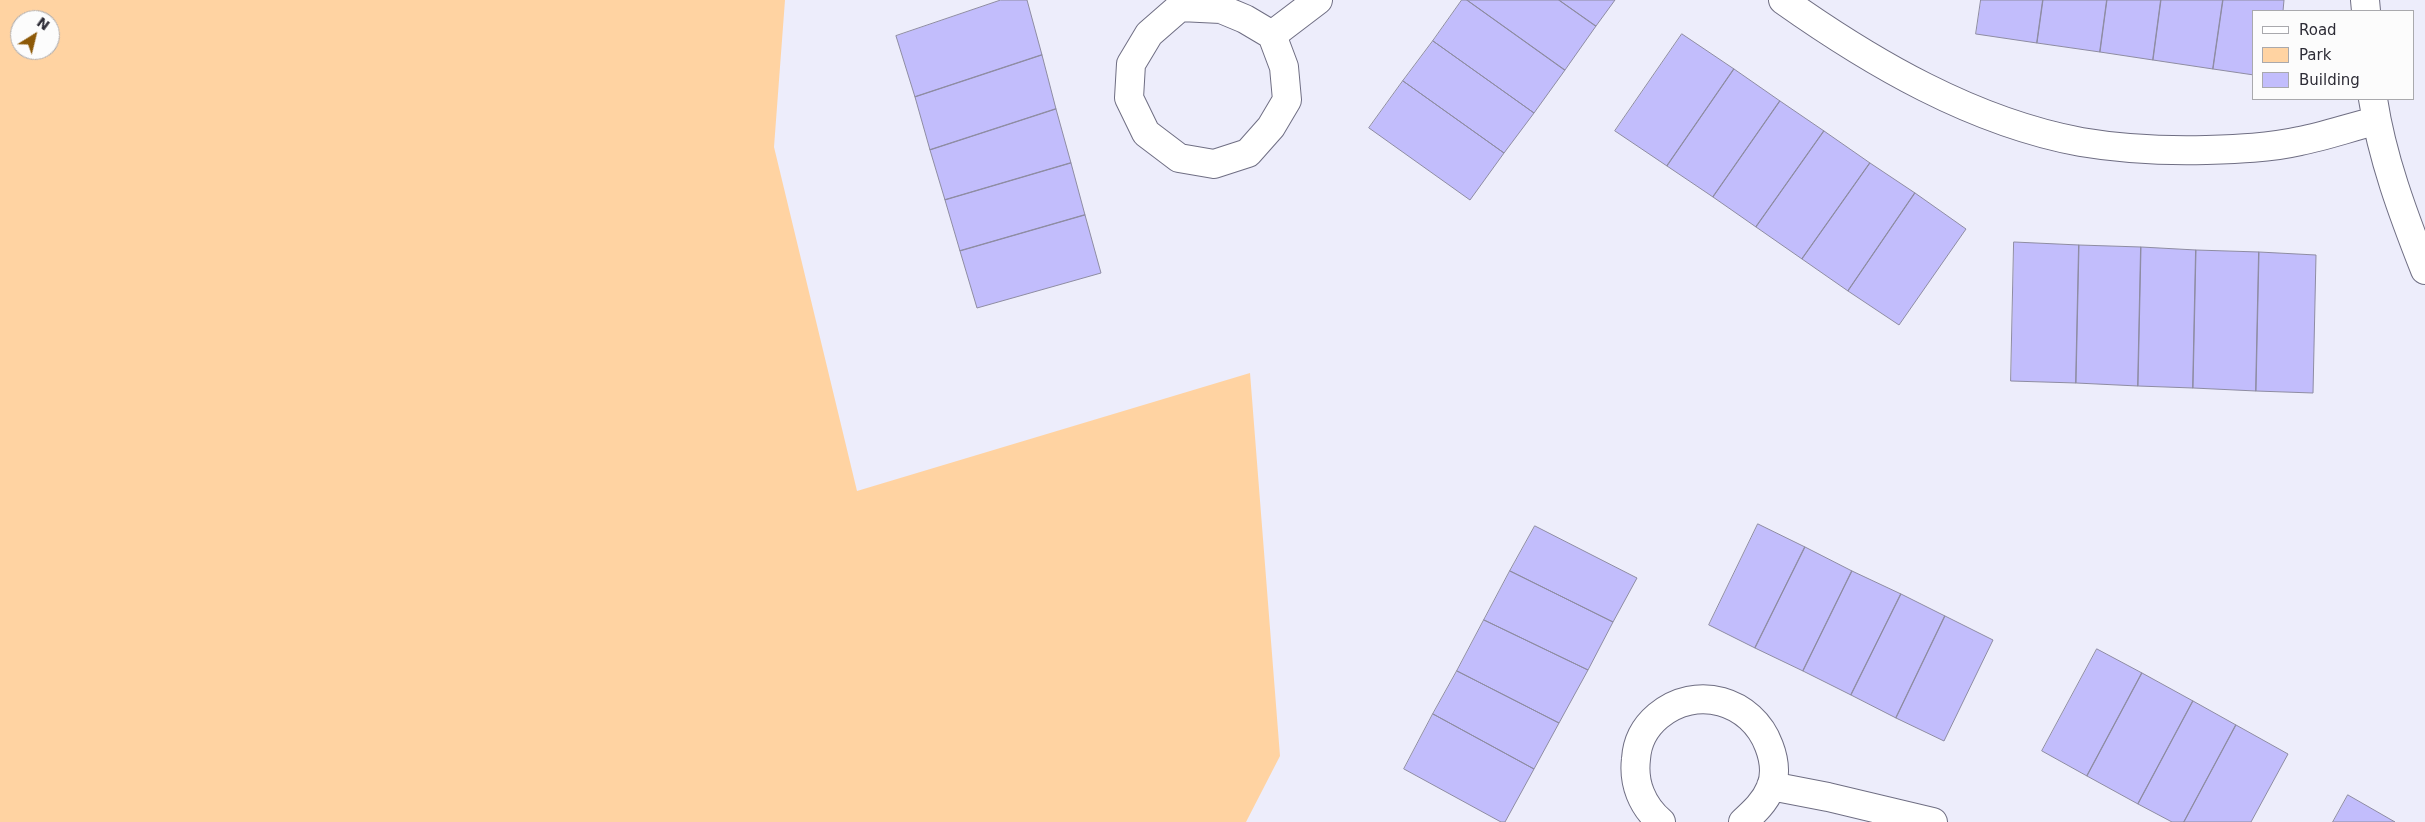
<!DOCTYPE html>
<style>
body{margin:0}
#map{position:relative;width:2425px;height:822px;overflow:hidden;background:#ededfb;font-family:"DejaVu Sans",sans-serif}
canvas{display:block}
.legend{position:absolute;left:2252px;top:10px;width:162px;height:90px;box-sizing:border-box;background:#fcfcfc;border:1px solid #a9a9ad;margin:0;padding:6px 9px;list-style:none;font-size:15px;color:#2d2c36}
.legend li{display:flex;align-items:center;gap:10px;height:25px}
.legend b{width:25px;border:1px solid #a9a9ad}
.north{position:absolute;left:10px;top:10px;width:50px;height:50px;box-sizing:border-box;background:#fcfcfc;border:1px solid #a9a9ad;border-radius:50%;rotate:36deg;font-size:14px;font-weight:700;line-height:20px;text-align:center;color:#2d2c36}
.north::after{content:'';display:block;margin:auto;width:18px;height:22px;background:#8d5907;clip-path:polygon(50% 0,100% 100%,50% 72%,0 100%)}
</style>
<div id="map">
<canvas width="2425" height="822"></canvas>
<ul class="legend">
<li><b style="height:6px;background:#fff"></b>Road</li>
<li><b style="height:14px;background:#ffd3a2"></b>Park</li>
<li><b style="height:14px;background:#c2bdfc"></b>Building</li>
</ul>
<div class="north">N</div>
</div>
<script>
const c = document.querySelector('canvas').getContext('2d');
c.lineJoin = 'round';
function fillPath(path, color) {
  c.fillStyle = color;
  c.fill(path, 'evenodd');
}
function stroke(path, color, width, dash) {
  c.strokeStyle = color;
  c.lineWidth = width;
  c.lineCap = dash ? 'butt' : 'round';
  c.setLineDash(dash || []);
  c.stroke(path);
}
const green = new Path2D(`
 M0 0H785L774 147 857 491 1250 373 1280 756 1246 822H0ZM20 20H50V50H20Z`);
const building = new Path2D(`
 M1001 0H1027L1042 55 915 97 896 36Z
 M1462 0H1467L1565 70 1534 113 1433 41Z
 M1467 0H1559L1596 26 1565 70Z
 M1559 0H1615L1596 26Z
 M1981 0H2043L2037 43 1976 34Z
 M2043 0H2107L2100 52 2037 43Z
 M2107 0H2161L2153 60 2100 52Z
 M2161 0H2223L2213 69 2153 60Z
 M2223 0H2284L2283 11H2254V75L2213 69Z
 M1682 34 1734 69 1667 166 1615 131Z
 M1433 41 1534 113 1504 153 1403 81Z
 M1042 55 1056 109 930 150 915 97Z
 M1734 69 1780 101 1713 197 1667 166Z
 M1403 81 1504 153 1470 200 1369 128Z
 M1780 101 1824 131 1756 227 1713 197Z
 M1056 109 1071 163 945 200 930 150Z
 M1824 131 1870 163 1802 259 1756 227Z
 M1071 163 1085 215 960 251 945 200Z
 M1870 163 1915 193 1848 291 1802 259Z
 M1915 193 1966 229 1899 325 1848 291Z
 M1085 215 1101 273 977 308 960 251Z
 M2014 242 2079 245 2076 383 2011 381Z
 M2079 245 2141 247 2138 386 2076 383Z
 M2141 247 2196 250 2193 388 2138 386Z
 M2196 250 2259 252 2256 391 2193 388Z
 M2259 252 2316 255 2313 393 2256 391Z
 M1758 524 1805 547 1755 648 1709 625Z
 M1535 526 1637 578 1613 622 1510 571Z
 M1805 547 1852 571 1803 671 1755 648Z
 M1510 571 1613 622 1588 670 1484 620Z
 M1852 571 1901 594 1851 695 1803 671Z
 M1901 594 1945 616 1896 718 1851 695Z
 M1945 616 1993 640 1944 741 1896 718Z
 M1484 620 1588 670 1559 723 1457 671Z
 M2097 649 2142 673 2087 776 2042 751Z
 M1457 671 1559 723 1534 769 1433 714Z
 M2142 673 2193 701 2138 804 2087 776Z
 M2193 701 2236 725 2184 822H2172L2138 804Z
 M1433 714 1534 769 1505 822H1501L1404 769Z
 M2236 725 2288 754 2251 822H2184Z
 M2348 795 2395 822H2333Z`);
const minor = new Path2D(`
 M1783 0C1872 63 1973 122 2081 142 2122 149 2164 151 2206 150 2237 149 2269 148 2300 141 2325 136 2351 127 2376 121
 M2365 0 2366 11
 M1180 7 1221 9 1245 19 1272 35 1284 67 1287 100 1271 127 1248 153 1214 164 1179 158 1146 133 1129 98 1131 64 1149 34Z
 M1272 35 1318 0
 M2373 99C2382 158 2403 214 2425 270
 M1771 786 1828 797 1933 822
 M1661 822C1642 806 1633 783 1636 759 1637 742 1645 727 1658 716 1696 684 1752 700 1769 746 1774 759 1776 774 1771 787 1765 802 1754 812 1743 822`);
fillPath(green, '#ffd3a2');
fillPath(building, '#c2bdfc');
stroke(building, '#8e8ca2', 1);
stroke(minor, '#6f6e83', 30);
stroke(minor, '#fff', 28);
</script>
